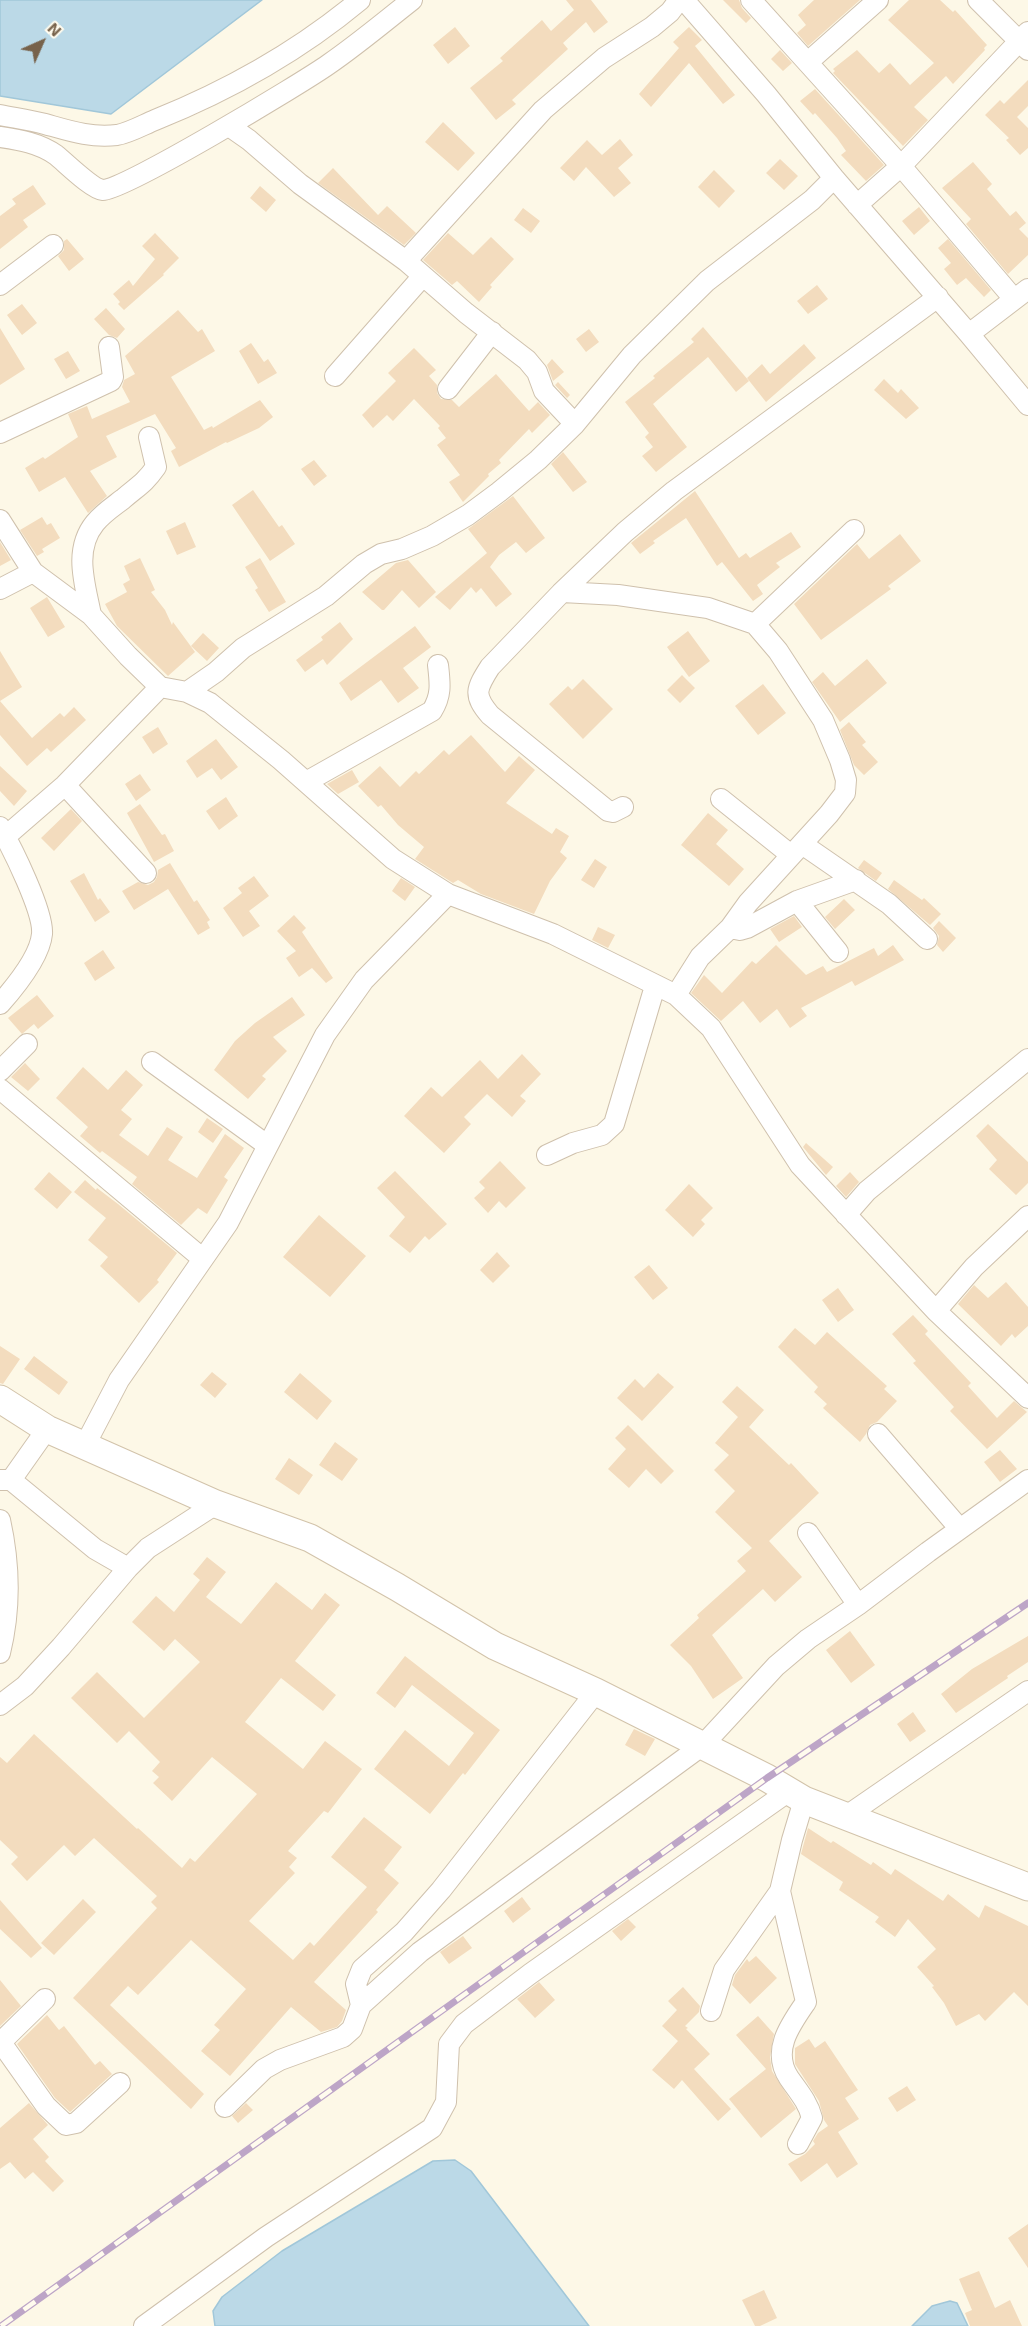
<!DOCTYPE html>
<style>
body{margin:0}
#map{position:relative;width:1028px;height:2326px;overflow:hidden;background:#fdf8e7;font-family:"Exo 2",sans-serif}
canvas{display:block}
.north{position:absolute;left:12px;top:12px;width:60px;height:60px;-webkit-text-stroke:4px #fffbee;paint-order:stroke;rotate:45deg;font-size:16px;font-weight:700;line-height:24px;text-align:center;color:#77624b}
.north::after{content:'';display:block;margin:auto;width:21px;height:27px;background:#77624b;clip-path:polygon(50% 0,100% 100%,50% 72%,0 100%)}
</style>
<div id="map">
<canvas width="1028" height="2326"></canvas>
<div class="north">N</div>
</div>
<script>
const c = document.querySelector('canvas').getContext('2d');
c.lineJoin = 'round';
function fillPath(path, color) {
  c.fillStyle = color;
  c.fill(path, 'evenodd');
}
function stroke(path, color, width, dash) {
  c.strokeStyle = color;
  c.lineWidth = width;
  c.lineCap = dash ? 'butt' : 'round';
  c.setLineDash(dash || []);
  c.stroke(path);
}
const water = new Path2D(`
 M0 0H262L111 114 0 96Z
 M455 2160 471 2171 589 2326H215L213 2311 222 2297 282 2251 433 2161Z
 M950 2301 957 2303 968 2326H912L932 2306Z`);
const building = new Path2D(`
 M566 0H591L608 22 594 33 586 22 563 43 568 49 512 100 516 104 496 120 470 88 503 61 500 58 542 20 551 31 574 10Z
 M723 0H739L742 8 751 18 746 23Z
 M814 0H860L808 46 797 33 806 25 798 15Z
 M909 0H940L953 12 955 10 987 45 984 48 985 50 953 84 946 76 914 107 928 120 903 146 833 73 835 71 833 69 857 50 879 73 890 63 910 85 934 63 888 20Z
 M455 27 470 46 448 64 433 45Z
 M689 27 702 40 695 46 735 95 723 104 689 63 651 107 639 94 679 48 673 42Z
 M780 50 792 63 783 71 771 59Z
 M1028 80V106L1017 117 1028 128V148L1020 155 1006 140 1009 138 985 115 1000 100 1004 104Z
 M815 89 884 165 866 181 841 155 846 151 837 138 815 113 813 115 800 101Z
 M443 122 475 153 458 171 425 142Z
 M620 139 633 155 618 168 631 183 614 197 586 167 574 181 560 168 587 140 602 155Z
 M780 159 798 176 784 190 766 173Z
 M973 162 992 184 987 189 1010 216 1016 211 1026 223 1019 229 1028 238V255L1008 274 966 224 971 219 942 188Z
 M333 168 378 215 387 206 416 233 404 245 318 183Z
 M714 170 735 191 719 208 698 187Z
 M33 185 46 204 23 220 28 227 0 249V216L16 204 12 199Z
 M260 186 276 200 266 212 250 198Z
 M919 207 930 221 914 235 902 221Z
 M523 208 540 221 531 233 514 220Z
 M155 233 179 258 163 274 164 275 124 310 118 304 120 302 113 294 129 280 133 286 155 259 142 246Z
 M448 233 473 255 491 237 514 259 490 285 492 287 479 302 457 281 452 285 423 260Z
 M67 239 84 259 69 271 58 256 64 250V241Z
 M948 239 991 290 984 297 966 278 957 285 944 269 951 263 938 248Z
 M817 285 828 299 808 314 797 301Z
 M22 304 37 323 22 335 7 315Z
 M106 308 125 329 117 338 109 335 94 319Z
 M178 310 198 332 202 329 215 351 171 377 204 430 212 426 213 428 260 400 273 417 259 428 227 443 226 442 179 467 171 451 176 448 155 414 106 436 117 457 90 471 107 496 88 513 65 477 39 492 25 468 43 457 45 459 78 437 68 414 87 406 92 419 130 402 122 387 124 380 135 374 125 356Z
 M703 327 749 381 736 392 708 357 653 404 687 447 656 472 642 456 653 447 645 437 649 433 625 402 655 378 653 376 694 342 691 339Z
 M0 328 25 369 0 385Z
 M589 329 599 342 586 352 576 339Z
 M251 343 264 362 268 359 277 373 258 384 239 351Z
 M804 344 816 358 766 402 747 378 762 364 770 374Z
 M414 348 436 370 429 376 437 385V393L441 399 452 400 459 407 496 374 529 411 538 402 550 415 532 433 529 429 499 460 501 463 488 474 489 476 463 502 449 482 460 475 437 445 446 438 438 428 440 426 414 399 393 421 387 415 373 428 362 415 396 381 388 373Z
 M68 351 80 371 66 379 54 359Z
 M552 359 564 372 553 381 547 365Z
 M884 379 898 393 901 389 919 408 906 419 874 390Z
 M558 382 570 395 567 398 555 385Z
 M563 452 587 482 573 492 551 464Z
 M314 460 327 476 314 486 301 469Z
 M253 490 279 527 282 525 295 544 270 561 232 505Z
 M695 491 739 558 746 553 750 558 791 532 801 547 776 563 780 567 757 585 763 594 753 601 722 562 717 566 686 518 653 541 655 543 640 554 631 543Z
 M513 496 545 538 526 553 516 542 499 555 490 567 512 594 496 607 481 588 476 593 471 587 450 610 435 597 487 553 468 529Z
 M42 517 47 525 51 523 60 538 42 549 44 552 37 556 20 530Z
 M185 522 196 547 177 555 166 531Z
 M900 534 921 561 888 586 891 589 821 640 794 604 857 544 869 559Z
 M0 542 11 560 0 566Z
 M140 558 155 590 151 592 165 610 172 625 173 622 195 652 168 676 117 626 105 604 127 592 123 584 130 580 124 566Z
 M260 558 286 602 269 612 255 590 258 588 245 567Z
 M408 560 436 592 419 608 402 590 384 610H382L362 592 396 563Z
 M47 597 65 627 48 637 30 608Z
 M340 622 353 639 327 665 323 659 305 672 296 660 323 640 321 637Z
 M415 626 431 647 403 668 419 688 398 703 381 680 351 701 339 683Z
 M688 631 710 661 689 677 667 647Z
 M203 633 219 648 207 661 191 646Z
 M0 651 22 687 0 701 32 738 60 713 64 717 74 707 86 720 51 752 47 748 27 766 0 735Z
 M867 659 887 683 840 722 812 682 823 672 835 686Z
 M682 675 695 688 680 703 667 690Z
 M583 679 613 709 583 739 549 704 568 686 572 690Z
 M763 684 786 713 758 735 735 706Z
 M849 722 866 742 862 745 878 762 864 775 854 765 840 730Z
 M158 727 168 744 153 754 142 737Z
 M471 735 505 772 519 756 535 770 506 803 552 834 556 828 569 836 560 852 567 858 550 881 534 914 481 894 458 880 453 883 415 859 424 847 398 825 381 805 378 807 358 786 380 766 400 787 416 771 419 774 444 750 449 755Z
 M216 739 238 767 221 780 212 768 197 778 186 761Z
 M0 766 27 791 14 806 0 791Z
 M352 770 359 782 338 794 327 784Z
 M140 774 151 790 136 801 125 784Z
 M226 797 238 816 219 830 206 811Z
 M140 804 162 835 165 834 174 851 154 862 127 813Z
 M71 809 82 821 54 851 41 838Z
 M708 813 728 830 716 844 744 869 729 886 681 845Z
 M595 859 607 867 594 888 581 880Z
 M864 860 882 873 876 881 858 868Z
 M170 863 194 902 197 900 210 920 207 922 210 928 198 935 168 889 134 910 122 891 138 882 148 885 154 882 157 877 158 870Z
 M84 873 98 900 100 898 110 912 95 922 70 881Z
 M254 876 269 896 249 911 260 926 243 937 223 908 242 893 238 888Z
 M401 878 415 887 405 901 392 891Z
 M894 880 922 900 924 898 941 914 930 925 888 889Z
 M844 899 855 910 835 929 825 917Z
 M294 915 306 928 302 932 333 978 326 983 312 968 299 977 286 958 296 951 277 931Z
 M794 916 802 927 779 942 770 929Z
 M939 921 956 938 943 952 937 945 939 936 933 928Z
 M598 927 615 935 608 948 592 940Z
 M776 945 806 975 823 966 827 972 874 948 878 956 893 945 904 960 855 986 852 981 801 1008 807 1016 790 1028 777 1009 760 1023 743 1001 721 1021 691 993 704 975 722 993 752 961 756 964Z
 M103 950 115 968 95 981 84 963Z
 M37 995 54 1016 38 1029 34 1024 22 1034 8 1018Z
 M292 997 305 1015 273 1037 287 1051 262 1076 266 1079 248 1099 214 1070 235 1041 255 1023Z
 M522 1054 541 1074 520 1096 526 1101 512 1117 487 1094 464 1117 471 1124 444 1153 404 1116 431 1087 442 1097 480 1060 498 1079Z
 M25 1063 40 1079 28 1091 11 1077Z
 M83 1067 108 1090 126 1070 143 1085 121 1110 132 1119 119 1135 148 1156 167 1127 183 1137 168 1160 197 1178 225 1134 244 1148 224 1177 228 1180 207 1214 198 1208 181 1225 132 1184 137 1177 102 1151 100 1153 80 1136 88 1127 56 1098Z
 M207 1118 223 1129 213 1143 198 1132Z
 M988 1124 1028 1162V1183L1016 1195 989 1169 997 1160 976 1136Z
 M806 1143 833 1167 826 1175 803 1147Z
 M500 1161 526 1188 506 1208 499 1201 488 1213 474 1198 485 1188 479 1182Z
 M395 1171 447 1224 429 1240 425 1236 410 1253 389 1236 405 1217 377 1188Z
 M49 1172 72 1192 57 1209 34 1189Z
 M850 1172 859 1182 846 1197 836 1186Z
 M85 1180 96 1190 97 1188 118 1204 177 1253 157 1280 159 1282 139 1303 100 1266 108 1257 88 1240 106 1218 74 1192Z
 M689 1184 713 1208 701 1220 705 1224 693 1237 665 1210Z
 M319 1215 366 1256 330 1297 283 1257Z
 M497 1252 510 1266 493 1283 480 1270Z
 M649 1265 668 1288 653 1300 634 1277Z
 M1006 1282 1028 1307V1326L1015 1338 1012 1334 1001 1346 958 1304 974 1285 988 1298Z
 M838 1288 854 1310 838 1322 822 1300Z
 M913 1315 928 1331 925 1334 971 1383 968 1386 997 1418 1014 1401 1027 1412 987 1449 950 1411 954 1407 913 1363 916 1361 892 1334Z
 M795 1328 815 1345 827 1332 887 1386 884 1389 897 1401 877 1422 870 1425 866 1434 860 1442 823 1408 827 1404 814 1392 818 1387 778 1347Z
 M0 1346 20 1359 3 1384 0 1383Z
 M34 1356 68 1382 59 1395 24 1369Z
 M212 1372 227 1384 215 1398 200 1385Z
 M300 1373 332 1401 317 1420 284 1392Z
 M658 1373 674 1387 642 1421 617 1398 635 1379 644 1388Z
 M737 1386 764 1410 749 1427 789 1465 791 1463 819 1493 769 1541 802 1577 775 1602 763 1589 712 1635 743 1678 713 1699 691 1666 670 1645 699 1618 697 1615 746 1571 737 1561 752 1548 715 1512 735 1491 714 1470 729 1455 715 1443 738 1417 722 1402Z
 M628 1425 674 1471 661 1484 646 1469 629 1488 608 1469 626 1449 615 1438Z
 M335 1442 358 1459 342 1481 319 1465Z
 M1000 1450 1017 1469 1000 1482 984 1462Z
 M289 1458 313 1475 299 1495 275 1479Z
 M207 1557 226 1572 206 1597 241 1624 276 1582 312 1610 325 1593 340 1605 295 1661 336 1695 323 1711 281 1678 245 1722 303 1769 325 1741 362 1769 328 1813 324 1811 288 1851 297 1858 289 1867 295 1873 249 1921 293 1960 310 1942 314 1946 367 1887 331 1857 364 1817 402 1847 384 1870 399 1883 376 1910 378 1912 314 1982 346 2010 342 2021 337 2027 321 2032 291 2007 230 2076 201 2051 220 2030 214 2025 246 1989 191 1940 138 1995 128 1986 110 2005 204 2094 191 2109 73 1998 157 1908 151 1902 157 1896 94 1838 75 1856 64 1845 27 1881 11 1864 18 1857 0 1840V1757L7 1763 34 1734 137 1829 138 1828 182 1868 190 1858 195 1862 257 1794 212 1757 172 1801 153 1783 159 1777 152 1771 160 1762 129 1731 117 1743 71 1698 97 1672 144 1718 200 1662 175 1639 164 1651 132 1622 156 1596 174 1612 200 1580 193 1574Z
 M850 1631 875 1665 851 1683 826 1650Z
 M1028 1636V1662L1007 1676 1008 1678 956 1713 941 1694 972 1669Z
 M405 1656 500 1730 465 1775 463 1773 430 1814 374 1769 405 1730 449 1766 474 1733 412 1685 395 1708 376 1693Z
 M913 1712 926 1731 910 1742 897 1724Z
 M634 1729 655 1739 645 1756 625 1745Z
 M808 1828 831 1843 833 1841 871 1865 873 1862 891 1875 895 1869 943 1901 948 1894 979 1918 985 1905 1028 1926V2006L1014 1992 985 2021 979 2014 956 2026 944 2003 932 1987 934 1986 917 1967 936 1949 908 1919 895 1937 875 1922 879 1917 839 1890 843 1882 801 1854Z
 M522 1897 531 1909 513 1923 504 1911Z
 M83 1899 96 1912 54 1955 41 1943Z
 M0 1900 42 1948 31 1958 0 1929Z
 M628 1919 636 1927 621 1941 612 1931Z
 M463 1936 472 1948 449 1964 440 1952Z
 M756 1956 777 1978 750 2004 732 1985 735 1975 747 1959 749 1962Z
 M0 1980 21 2006 0 2026Z
 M539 1982 555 2000 535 2018 517 1999Z
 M683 1987 700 2006 699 2012 685 2026 688 2028 686 2029 710 2054 694 2069 731 2109 718 2121 682 2080 674 2089 652 2070 678 2041 662 2026 677 2010 668 2001Z
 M47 2015 59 2030 64 2026 95 2065 100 2061 112 2074 70 2112 55 2098 17 2044Z
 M758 2016 774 2034 770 2057 772 2071 796 2109 761 2138 729 2099 766 2069 736 2035Z
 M809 2039 815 2048 825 2041 858 2090 845 2098 859 2119 838 2132 858 2164 837 2178 827 2163 801 2182 788 2164 805 2154 815 2144 813 2141 818 2133 828 2126 824 2120 819 2101 795 2064V2048Z
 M907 2086 916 2100 897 2112 888 2098Z
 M29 2103 48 2125 33 2139 49 2157 45 2161 64 2181 53 2192 33 2172 25 2179 10 2162 0 2169V2128Z
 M246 2103 253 2110 238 2123 232 2116Z
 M1028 2224V2268L1008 2238Z
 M979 2271 995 2308 1010 2300 1022 2326H970L965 2313 972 2310 959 2279Z
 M764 2290 777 2318 760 2326H755L742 2300Z`);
const street = new Path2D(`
 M684 0 766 94 834 178 969 334 1028 405
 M751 0 901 166 1014 299
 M978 0 1028 50
 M808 62 878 0
 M0 115C15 118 30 120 45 124 70 131 90 138 117 135 129 133 143 125 155 120 227 91 300 50 360 0
 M229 126 249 140 300 184 406 261 466 313 527 360 537 372 544 391 575 424
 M0 137C20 140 39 143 56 155 66 163 92 189 103 190 121 192 304 82 329 64 358 44 384 22 412 0
 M857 205 901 166 1028 32
 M406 261 543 110 604 58 652 27 670 12 679 0
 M0 285 53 245
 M969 334 1028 289
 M335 376 422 277
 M448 389 492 332
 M0 433 111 381 113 377 109 347
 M0 520 33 572 91 615 128 656 160 687 187 692 210 703 281 760 393 859 448 894 553 934 676 995 711 1028 800 1165 936 1311 1028 1398
 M0 589 33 572
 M562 592 618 595 708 608 755 624 854 530
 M91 615C85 584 73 550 95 523 103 513 114 506 123 499 138 486 144 484 156 467L149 437
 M187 692 216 672 243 648 326 596 364 564 381 554 402 549 432 536 468 515 499 492 538 460 575 424 632 355 707 281 812 200 834 178
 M306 782 432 711C442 695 440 683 438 665
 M65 785 146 873
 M721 799 791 855
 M623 807 613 812 608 811 490 715C473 695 476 689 490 667L562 592 625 532 674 491 938 297
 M5 837 65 785 160 687
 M802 844 889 904 927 939
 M797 901 838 952
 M730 928 740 930 747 928 797 901 856 880
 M676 995 700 957 730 928 748 903 829 814 845 793 846 780 840 760 823 720 778 651 755 624
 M0 1004C15 987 40 956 42 934 44 912 12 848 0 827
 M152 1062 267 1145
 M0 1071 27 1044
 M0 1089 203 1259
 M547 1155 573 1143 602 1135 614 1124 655 986
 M846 1215 867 1191 1028 1059
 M936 1311 974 1267 1028 1216
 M878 1434 960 1529
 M85 1445 119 1380 228 1223 325 1035 364 980 448 894
 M0 1480H11L95 1549 128 1568
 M11 1480 47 1429
 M0 1520C10 1565 11 1608 0 1653
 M808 1533 858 1605
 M0 1705 25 1686 61 1647 128 1568 148 1548 216 1504
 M845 1817 1028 1691
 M361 2005 420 1952 703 1745 776 1666 808 1639 858 1605 928 1552 1028 1480
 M711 2011 724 1970 780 1891
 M0 2041 46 2106 66 2125 76 2123 120 2083
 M1 2042 45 1999
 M225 2107 264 2069 280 2060 343 2037 352 2029 361 2005 356 1984 362 1969 404 1932 441 1890 596 1692
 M798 2144 812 2118C808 2102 798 2091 789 2078 771 2051 790 2025 806 2002L780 1891 792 1840 804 1800
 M144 2326 266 2237 432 2128 446 2102 449 2044 464 2024 530 1974 789 1791`);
const secondary = new Path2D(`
 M0 1399 47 1429 216 1504 310 1538 397 1587 495 1646 596 1692 767 1778 804 1800 1028 1887`);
const rail = new Path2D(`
 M1 2326 767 1778 1028 1603`);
fillPath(water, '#bbd9e7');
stroke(water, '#a1c7d9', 1.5);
fillPath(building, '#f3dcbe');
stroke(street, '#cfc1ad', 22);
stroke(secondary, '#d2c3aa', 29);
stroke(street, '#fff', 20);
stroke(secondary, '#fff', 27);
stroke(rail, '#bda5c7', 7);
stroke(rail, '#fffbee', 4.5, [14]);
</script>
